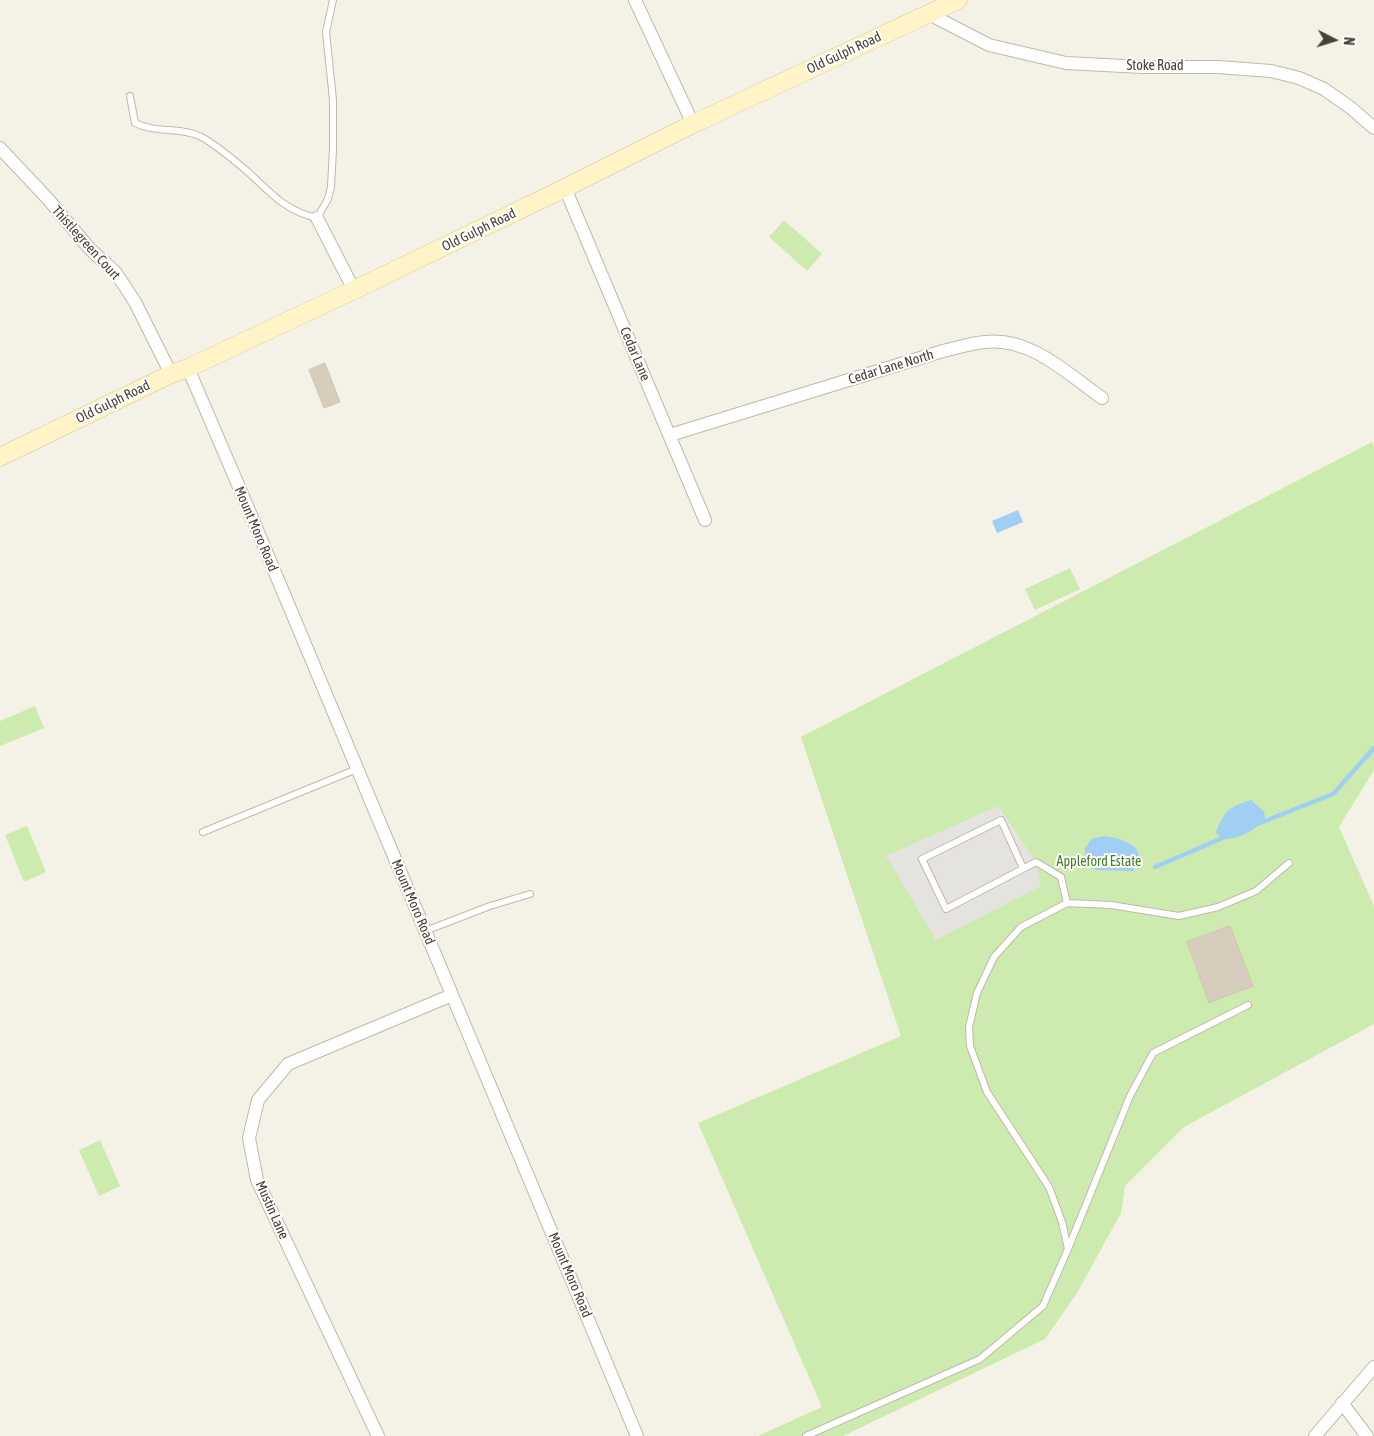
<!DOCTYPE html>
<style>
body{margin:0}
#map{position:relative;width:1374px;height:1436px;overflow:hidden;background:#f4f1e7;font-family:"Asap Condensed",sans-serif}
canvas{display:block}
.north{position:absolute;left:1309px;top:15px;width:50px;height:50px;-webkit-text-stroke:4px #fff;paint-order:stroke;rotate:95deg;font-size:14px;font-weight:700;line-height:20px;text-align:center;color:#484236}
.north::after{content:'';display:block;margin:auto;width:18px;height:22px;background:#484236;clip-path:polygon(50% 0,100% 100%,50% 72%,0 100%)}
</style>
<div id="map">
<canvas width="1374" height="1436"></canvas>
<div class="north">N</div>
</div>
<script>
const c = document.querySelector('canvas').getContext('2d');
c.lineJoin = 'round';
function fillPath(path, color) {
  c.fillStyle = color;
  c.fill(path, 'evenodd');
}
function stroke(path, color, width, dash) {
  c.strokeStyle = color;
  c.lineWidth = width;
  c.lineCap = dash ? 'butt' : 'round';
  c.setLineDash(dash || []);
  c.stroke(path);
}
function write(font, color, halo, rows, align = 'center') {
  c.font = font + ' "Asap Condensed",sans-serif';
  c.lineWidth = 4;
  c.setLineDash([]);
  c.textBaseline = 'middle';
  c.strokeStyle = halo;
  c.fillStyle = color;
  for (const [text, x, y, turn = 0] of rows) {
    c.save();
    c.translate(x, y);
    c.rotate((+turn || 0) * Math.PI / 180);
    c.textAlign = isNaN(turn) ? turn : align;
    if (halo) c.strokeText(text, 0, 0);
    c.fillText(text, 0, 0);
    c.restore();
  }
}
const green = new Path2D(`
 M784 220 822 254 807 271 769 237Z
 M1372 442 1374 447V770L1339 827 1374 906V1024L1184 1127 1125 1186 1121 1213 1077 1293 1045 1339 843 1436H758L822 1407 698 1123 901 1036 801 737Z
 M1070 568 1080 589 1035 610 1025 589Z
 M35 706 44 728 0 746V721Z
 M27 826 46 872 24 882 5 835Z
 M100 1140 120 1186 99 1196 79 1150Z`);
const parking = new Path2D(`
 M998 806 1036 862 1041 886 936 940 886 856Z`);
const water = new Path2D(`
 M1018 510 1023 522 997 533 992 521Z
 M1251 800 1264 811 1265 819C1257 830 1224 849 1216 832 1225 810 1229 807 1251 800Z
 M1104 836C1117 838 1147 844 1137 864 1136 867 1134 869 1133 871L1096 870 1085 862V849L1091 839Z`);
const stream = new Path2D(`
 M1260 823 1333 794 1374 748
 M1155 867 1225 837`);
const building = new Path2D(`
 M325 363 340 402 324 408 309 370Z
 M1230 926 1253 986 1209 1003 1187 942Z`);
const lane = new Path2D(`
 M130 96 135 123C157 134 184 126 205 139 220 148 235 161 248 172 271 193 285 211 317 218L328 199 331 187 333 149V100L326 32 333 0
 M203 832 357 769
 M1023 868 1001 820 922 859 946 909 1036 862 1061 877 1067 903
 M425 931 490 906 530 894
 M1068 1249 1130 1096 1153 1053 1248 1005
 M806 1436 980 1359 1043 1306 1068 1249 1062 1222 1049 1187 987 1092 970 1046 969 1027 977 993 994 957 1021 927 1067 903 1111 905 1179 916 1218 907 1256 891 1289 863`);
const street = new Path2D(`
 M635 0 693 124
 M929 14 989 45 1066 63 1142 67H1218L1271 71 1299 78 1324 89 1351 108 1374 128
 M0 148 48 199 90 249 116 273 135 302 171 374
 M565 188 705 520
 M317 218 354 290
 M188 368 245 501 637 1436
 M670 435 943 351C957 348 971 343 985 342 1030 336 1069 375 1102 398
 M1342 1403 1367 1436
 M378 1436 257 1180 249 1138 258 1100 288 1064 452 995
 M1315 1436 1374 1367`);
const secondary = new Path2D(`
 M0 457 171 374 188 368 354 290 565 188 693 124 958 0`);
const streetNames = [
 ["Old Gulph Road",844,53,-25],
 ["Stoke Road",1155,66],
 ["Old Gulph Road",479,230,-26],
 ["Thistlegreen Court",86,243,48],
 ["Cedar Lane",635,354,67],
 ["Cedar Lane North",891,367,-17],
 ["Old Gulph Road",113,402,-26],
 ["Mount Moro Road",256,529,67],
 ["Mount Moro Road",413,902,67],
 ["Mustin Lane",272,1210,66],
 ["Mount Moro Road",570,1275,67]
];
const parkNames = [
 ["Appleford Estate",1099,862]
];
fillPath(green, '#cdebae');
fillPath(parking, '#e5e3df');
fillPath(water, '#a1cff4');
stroke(stream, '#a1cff4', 4.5);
fillPath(building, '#d7cdbc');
stroke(building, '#d2c6af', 1);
stroke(lane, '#c1b9a9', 8);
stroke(street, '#c1b9a9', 14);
stroke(secondary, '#d7c795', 19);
stroke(lane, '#fff', 6);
stroke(street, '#fff', 12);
stroke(secondary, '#fff4c7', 18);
write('14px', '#484236', '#fff', streetNames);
write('14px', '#437e25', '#fff', parkNames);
</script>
